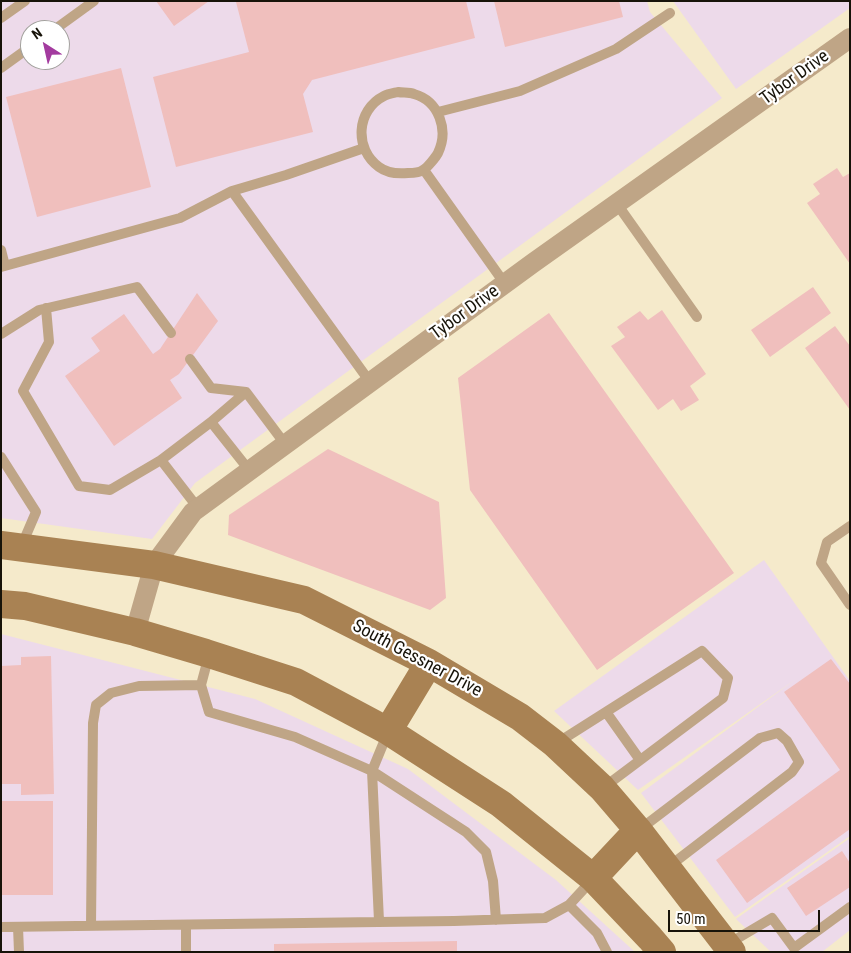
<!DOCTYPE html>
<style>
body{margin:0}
#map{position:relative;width:851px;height:953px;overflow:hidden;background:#f5eacb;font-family:"Roboto Condensed",sans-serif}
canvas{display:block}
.frame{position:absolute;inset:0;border:2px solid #171309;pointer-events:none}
.north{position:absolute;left:20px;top:20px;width:50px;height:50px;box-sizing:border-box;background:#fff;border:1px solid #a2a19d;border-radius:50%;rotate:325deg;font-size:14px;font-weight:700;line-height:20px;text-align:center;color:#171309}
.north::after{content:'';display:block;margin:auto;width:18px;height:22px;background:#a33b9f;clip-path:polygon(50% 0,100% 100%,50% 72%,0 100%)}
.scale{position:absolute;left:668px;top:910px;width:152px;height:22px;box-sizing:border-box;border:2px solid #171309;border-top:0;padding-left:6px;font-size:15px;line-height:18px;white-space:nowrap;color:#171309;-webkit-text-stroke:4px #fff;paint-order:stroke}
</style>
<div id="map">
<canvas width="851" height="953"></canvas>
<div class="frame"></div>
<div class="north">N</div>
<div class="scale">50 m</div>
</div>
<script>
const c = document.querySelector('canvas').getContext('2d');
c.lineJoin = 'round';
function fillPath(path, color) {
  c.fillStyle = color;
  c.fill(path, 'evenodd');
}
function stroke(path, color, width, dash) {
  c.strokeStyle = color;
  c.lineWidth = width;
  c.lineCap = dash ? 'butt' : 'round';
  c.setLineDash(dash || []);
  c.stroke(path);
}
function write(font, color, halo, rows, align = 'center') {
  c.font = font + ' "Roboto Condensed",sans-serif';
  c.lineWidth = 4.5;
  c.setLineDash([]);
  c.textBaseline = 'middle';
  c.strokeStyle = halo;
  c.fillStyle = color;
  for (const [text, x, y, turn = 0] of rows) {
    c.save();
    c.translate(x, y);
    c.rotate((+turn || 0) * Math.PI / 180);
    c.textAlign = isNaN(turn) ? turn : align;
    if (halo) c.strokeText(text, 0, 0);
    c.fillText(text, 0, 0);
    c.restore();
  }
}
const commercial = new Path2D(`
 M1 1H647L650 12 722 98 195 483 152 539 1 518ZM30 30H60V60H30Z
 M673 1H850V8L736 89Z
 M764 560 850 681V836L735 917 641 793 796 679 638 790 554 711Z
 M1 634 255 699 408 769 556 880 635 952H1Z
 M850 838V930L822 952H771L736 919Z`);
const building = new Path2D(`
 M156 1H209L174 26Z
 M238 1H466L475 38 312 80 303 94 313 132 176 167 153 77 249 52 236 2Z
 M494 1H619L623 17 505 47Z
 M121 68 151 187 37 217 6 97Z
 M837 168 843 177 850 173V264L807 203 820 194 813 184Z
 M813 287 831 313 770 357 751 330Z
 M197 293 218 321 179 374 170 380 182 398 114 446 65 376 100 351 91 338 124 314 153 354 160 349Z
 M662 310 706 374 690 386 699 400 681 411 673 399 658 410 611 346 625 337 617 327 640 311 648 320Z
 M549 313 734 573 597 670 470 490 458 378Z
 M835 326 850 346V410L805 348Z
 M328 449 439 502 446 598 430 610 228 535 229 515Z
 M51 656 54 794 21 795V784H1V666L21 665V657Z
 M831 659 850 684V829L747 903 716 860 840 770 784 692Z
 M1 801H53V895H1Z
 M842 851 850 863V887L806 916 787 888Z
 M457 941V952H274V944Z`);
const lane = new Path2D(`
 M1 18 25 1
 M54 30 94 1
 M1 68 30 47
 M398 92C403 93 409 92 414 94 439 101 449 130 438 153 436 157 427 168 423 170 419 173 413 173 408 173 398 174 387 173 379 167 354 149 356 110 384 96 388 94 394 93 398 92Z
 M438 112 520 91 616 49 670 13
 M424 170 505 284
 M232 191 370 382
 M617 204 697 317
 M1 250 5 266
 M1 267 180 218 232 191 286 175 364 148
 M46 308 49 342 23 391 79 486 110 490 161 460
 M1 334 39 310 137 287 171 333
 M190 359 211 388 246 392 285 444
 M211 422 249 470
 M1 457 36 512 21 547
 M198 508 161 460 211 422 246 392
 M850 526 827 542 821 563 850 605
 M201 685 209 712 295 737 372 771 466 832 486 852 493 881 496 920
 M606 712 640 760
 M557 743 702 651 728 678 723 698 603 788
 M639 830 760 738 778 733 787 741 799 762 792 772 667 868
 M569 905 597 933 607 952
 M379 921 372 771 388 732
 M91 926 93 723 96 705 111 693 139 686 201 685 209 655
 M1 927 454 921 545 918 569 905 593 879
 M18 927 19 952
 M728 944 772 918 794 948 850 907
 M186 952V925`);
const street = new Path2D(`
 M135 632 154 565 193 512 533 263 850 38`);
const secondary = new Path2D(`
 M1 545 154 565 304 600 429 663 520 717 555 744 602 788 638 830 732 952
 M1 604 25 606 135 632 206 653 296 682 388 731 501 804 593 878 650 938 662 952
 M388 731 429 663
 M593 878 638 830`);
const streetNames = [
 ["Tybor Drive",795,78,-36],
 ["Tybor Drive",465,313,-36],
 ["South Gessner Drive",417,659,28]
];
fillPath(commercial, '#eddaea');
fillPath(building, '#f0bfbd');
stroke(lane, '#bfa586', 10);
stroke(street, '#bfa586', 20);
stroke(secondary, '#a98253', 28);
write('18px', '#171309', '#fff', streetNames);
</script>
